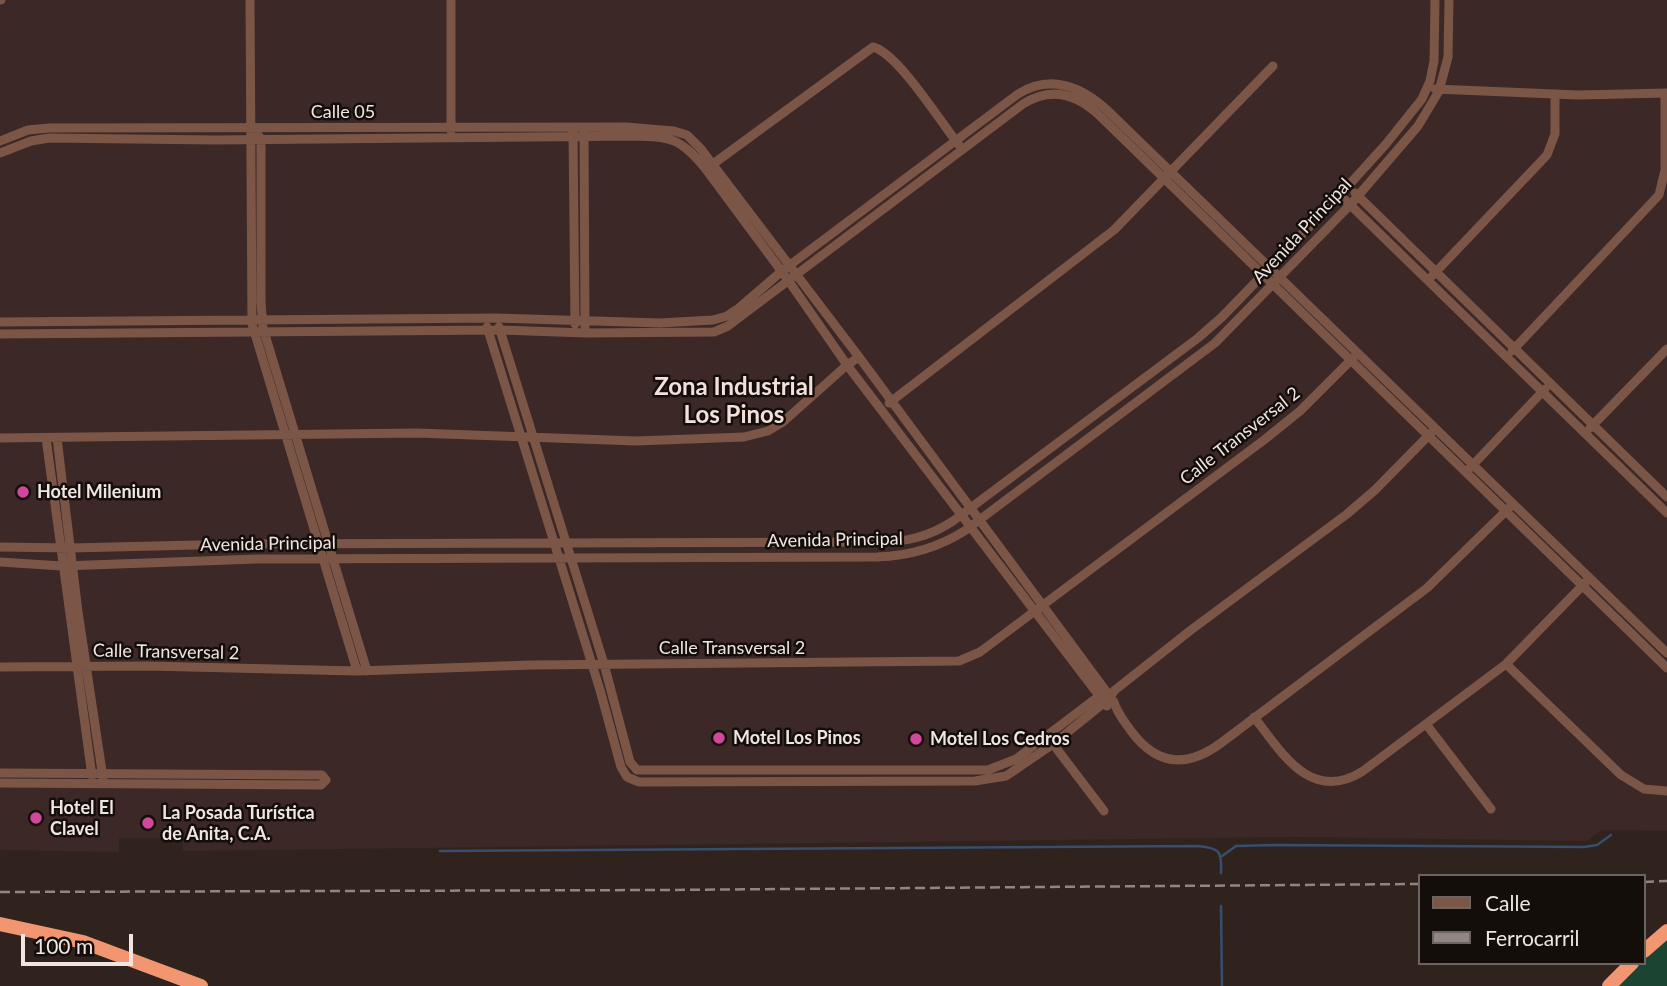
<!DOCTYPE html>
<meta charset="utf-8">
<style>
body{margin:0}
#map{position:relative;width:1667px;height:986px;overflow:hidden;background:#30231e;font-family:Lato,sans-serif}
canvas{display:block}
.legend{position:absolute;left:1418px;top:874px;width:228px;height:91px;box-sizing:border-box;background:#140e0b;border:2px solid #6c6461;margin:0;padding:9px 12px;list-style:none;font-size:21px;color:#efe5e2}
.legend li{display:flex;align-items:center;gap:14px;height:35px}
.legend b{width:35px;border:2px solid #6c6461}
.scale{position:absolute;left:21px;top:934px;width:112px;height:32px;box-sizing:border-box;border:4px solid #efe5e2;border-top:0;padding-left:9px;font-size:21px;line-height:24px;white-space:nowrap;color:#efe5e2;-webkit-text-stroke:5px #140e0b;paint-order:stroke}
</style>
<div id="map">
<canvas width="1667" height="986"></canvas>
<ul class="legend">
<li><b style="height:9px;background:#7b5647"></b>Calle</li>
<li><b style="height:9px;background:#918682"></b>Ferrocarril</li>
</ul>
<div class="scale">100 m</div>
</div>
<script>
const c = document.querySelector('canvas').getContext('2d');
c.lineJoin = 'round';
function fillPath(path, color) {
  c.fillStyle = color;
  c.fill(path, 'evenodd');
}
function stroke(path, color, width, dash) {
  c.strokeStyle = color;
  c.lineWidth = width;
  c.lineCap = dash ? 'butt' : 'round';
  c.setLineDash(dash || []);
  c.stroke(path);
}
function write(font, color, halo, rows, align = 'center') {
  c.font = font + ' Lato,sans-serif';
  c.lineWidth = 5;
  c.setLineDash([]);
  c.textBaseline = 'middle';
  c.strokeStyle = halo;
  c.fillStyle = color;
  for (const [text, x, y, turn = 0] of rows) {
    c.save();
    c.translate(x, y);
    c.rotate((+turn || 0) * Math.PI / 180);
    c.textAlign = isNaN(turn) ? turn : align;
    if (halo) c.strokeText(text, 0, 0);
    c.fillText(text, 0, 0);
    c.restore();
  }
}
const industrial = new Path2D(`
 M0 0H1667V831L1601 830 1587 841 1295 837 183 851V838H119V852L0 850Z`);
const green = new Path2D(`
 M1667 936V986H1615L1638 963H1644V957Z`);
const stream = new Path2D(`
 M440 851 1198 846C1220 848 1222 851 1221 873
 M1222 856 1236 846 1277 845 1584 847 1597 845 1611 835
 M1221 906 1222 986`);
const minor = new Path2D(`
 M0 0H1
 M250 0 252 324 357 671
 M451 0V131
 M1435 89 1578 95 1667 93
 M584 131 585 327
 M573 132 575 324
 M258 135 261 139V302L263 328 367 671
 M0 141 28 130 49 128 626 127 674 131 687 135 701 149 859 357 1114 702C1117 713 1124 721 1131 731 1157 766 1187 768 1221 743L1427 588 1509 508
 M0 153 31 141 49 138 216 140 634 136C672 137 680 138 705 168L788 280 847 365 1107 706
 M713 164 873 47C898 53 941 123 959 145
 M1355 193 1667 497
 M1340 195 1667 513
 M1432 276 1547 155 1555 134V94
 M0 322 496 318 660 323 713 320 727 316 739 308 782 271 1018 94C1050 74 1080 86 1106 109L1667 653
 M487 327 600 690 621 767 627 777 639 782 975 781 1006 776 1053 744 1105 702 1115 690 1191 630 1347 514 1375 490 1431 433
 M499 327 604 664 630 762 637 770H988L1016 759 1103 693
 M0 334 500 330 586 333 714 332 728 326 1023 104C1051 86 1077 94 1100 116L1667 668
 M1512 351 1659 195 1665 170V93
 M889 403 1114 230 1273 66
 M1590 428 1667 349
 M0 438 417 433 636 441 744 437 768 431 783 422 847 365 859 357
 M46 438 92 776
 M57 438 78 612 103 778
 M1470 468 1545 389
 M0 547 71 548 239 544 877 542C906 542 929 537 953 521L1198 338 1222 317 1338 197 1386 144 1422 99 1430 81 1434 61 1435 0
 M0 562 62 566 257 559 877 557C910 556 938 548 966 530L1215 343 1351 204 1418 126 1439 91 1448 57 1449 0
 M1506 664 1621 775 1644 789 1667 791
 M0 667 148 666 357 671 532 665 959 661 980 652 1264 440 1300 411 1353 358
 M1254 717C1282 753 1311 804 1363 771L1506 664 1586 582
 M1426 724 1491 809
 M1050 740 1104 811
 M0 773 322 775 326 780 321 785 0 783`);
const highway = new Path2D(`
 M0 924 83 942 201 986
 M1644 951 1667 931
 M1609 986 1632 963`);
const rail = new Path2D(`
 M1644 882 1667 881
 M0 892 664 890 1420 884`);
const markers = [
 [23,492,7,"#d1479c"],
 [719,738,7,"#d1479c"],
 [916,739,7,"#d1479c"],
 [36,818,7,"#d1479c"],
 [148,823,7,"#d1479c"]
];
const streetNames = [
 ["Calle 05",343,112],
 ["Avenida Principal",1302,231,-47],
 ["Calle Transversal 2",1240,436,-38],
 ["Avenida Principal",835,540,-1],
 ["Avenida Principal",268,544,-1],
 ["Calle Transversal 2",732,648],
 ["Calle Transversal 2",166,652,1]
];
const poiNames = [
 ["Hotel Milenium",37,492],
 ["Motel Los Pinos",733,738],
 ["Motel Los Cedros",930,739],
 ["Hotel El",50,808],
 ["Clavel",50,829],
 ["La Posada Turística",162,813],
 ["de Anita, C.A.",162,834]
];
const districtNames = [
 ["Zona Industrial",734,387],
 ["Los Pinos",734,415]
];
fillPath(industrial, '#3c2826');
fillPath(green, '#1b4433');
stroke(stream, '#374e6e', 2.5);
stroke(minor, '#7b5647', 9);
stroke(highway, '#f19671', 14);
stroke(rail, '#918682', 2.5, [10, 5]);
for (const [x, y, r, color] of markers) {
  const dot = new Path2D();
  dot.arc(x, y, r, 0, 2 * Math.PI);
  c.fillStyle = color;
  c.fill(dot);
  stroke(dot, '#140e0b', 2.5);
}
write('18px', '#efe5e2', '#140e0b', streetNames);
write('bold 18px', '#efe5e2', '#140e0b', poiNames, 'left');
write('bold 24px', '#f2e0d9', '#140e0b', districtNames);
</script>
